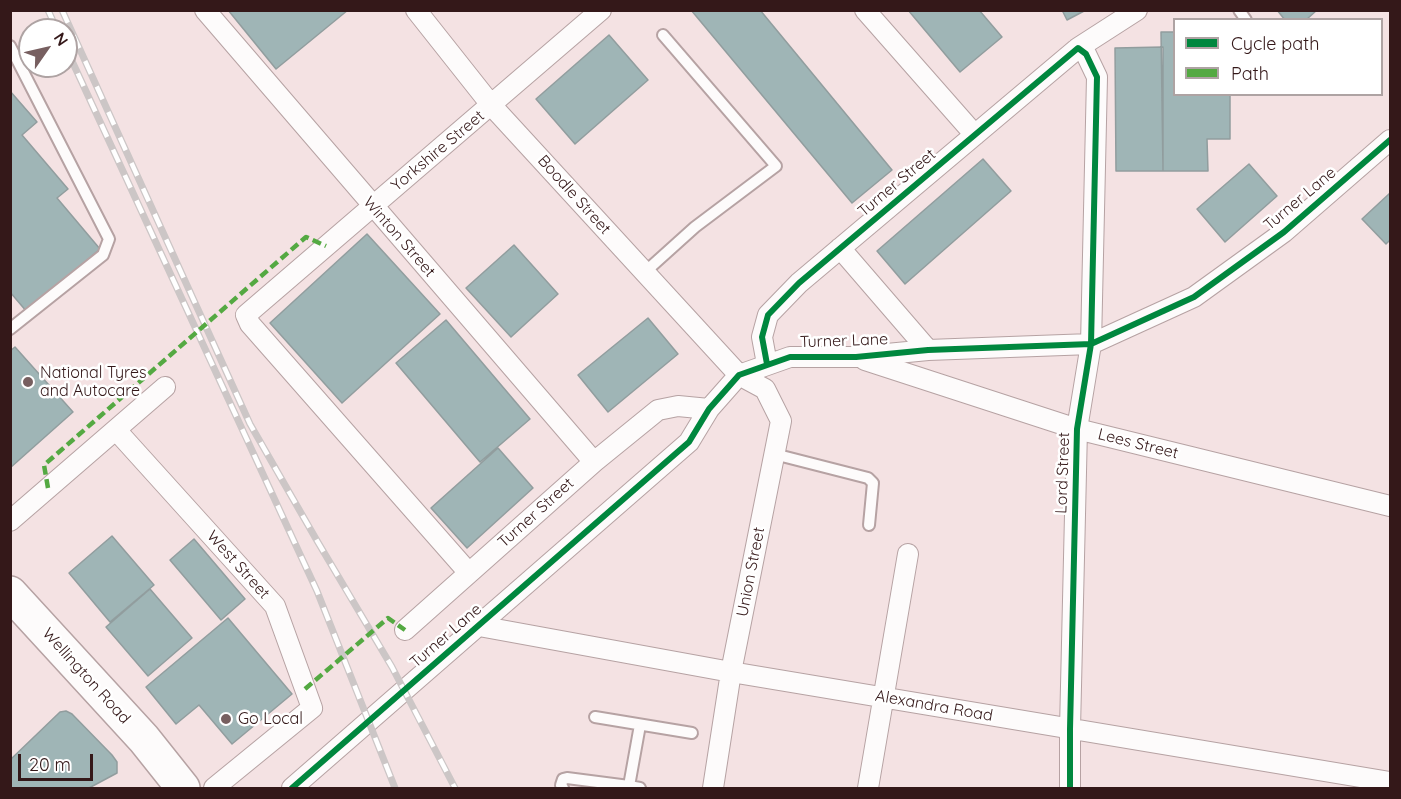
<!DOCTYPE html>
<style>
body{margin:0}
#map{position:relative;width:1401px;height:799px;overflow:hidden;background:#f4e2e3;font-family:Quicksand,sans-serif}
canvas{display:block}
.frame{position:absolute;inset:0;border:12px solid #341819;pointer-events:none}
.legend{position:absolute;left:1173px;top:18px;width:210px;height:78px;box-sizing:border-box;background:#fff;border:2px solid #aea3a3;margin:0;padding:8px 10px;list-style:none;font-size:18px;color:#341819}
.legend li{display:flex;align-items:center;gap:12px;height:30px}
.legend b{width:30px;border:2px solid #aea3a3}
.north{position:absolute;left:18px;top:18px;width:60px;height:60px;box-sizing:border-box;background:#fff;border:2px solid #aea3a3;border-radius:50%;rotate:56deg;font-size:16px;font-weight:700;line-height:24px;text-align:center;color:#341819}
.north::after{content:'';display:block;margin:auto;width:21px;height:27px;background:#775f60;clip-path:polygon(50% 0,100% 100%,50% 72%,0 100%)}
.scale{position:absolute;left:18px;top:754px;width:75px;height:27px;box-sizing:border-box;border:3px solid #341819;border-top:0;padding-left:8px;font-size:18px;line-height:21px;white-space:nowrap;color:#341819;-webkit-text-stroke:4px #fff;paint-order:stroke}
</style>
<div id="map">
<canvas width="1401" height="799"></canvas>
<div class="frame"></div>
<ul class="legend">
<li><b style="height:8px;background:#00873e"></b>Cycle path</li>
<li><b style="height:8px;background:#54a942"></b>Path</li>
</ul>
<div class="north">N</div>
<div class="scale">20 m</div>
</div>
<script>
const c = document.querySelector('canvas').getContext('2d');
c.lineJoin = 'round';
function fillPath(path, color) {
  c.fillStyle = color;
  c.fill(path, 'evenodd');
}
function stroke(path, color, width, dash) {
  c.strokeStyle = color;
  c.lineWidth = width;
  c.lineCap = dash ? 'butt' : 'round';
  c.setLineDash(dash || []);
  c.stroke(path);
}
function write(font, color, halo, rows, align = 'center') {
  c.font = font + ' Quicksand,sans-serif';
  c.lineWidth = 5;
  c.setLineDash([]);
  c.textBaseline = 'middle';
  c.strokeStyle = halo;
  c.fillStyle = color;
  for (const [text, x, y, turn = 0] of rows) {
    c.save();
    c.translate(x, y);
    c.rotate((+turn || 0) * Math.PI / 180);
    c.textAlign = isNaN(turn) ? turn : align;
    if (halo) c.strokeText(text, 0, 0);
    c.fillText(text, 0, 0);
    c.restore();
  }
}
const building = new Path2D(`
 M228 10H348L276 69Z
 M691 10H760L892 170 852 203Z
 M908 10H979L1002 37 960 72Z
 M1062 10H1086L1067 20Z
 M1277 10H1317L1306 20H1285Z
 M1161 32H1174V94H1230V139H1207L1208 171H1163Z
 M609 35 648 80 575 144 536 99Z
 M1163 47V171H1116L1115 48Z
 M10 91 37 122 22 135 68 189 57 198 100 249 27 312 10 292Z
 M983 159 1011 191 905 284 877 251Z
 M1249 164 1277 196 1225 242 1197 209Z
 M1390 193V240L1386 244 1362 219Z
 M367 234 440 314 342 403 270 323Z
 M514 245 558 294 511 337 466 288Z
 M648 318 678 354 608 412 578 375Z
 M446 320 530 419 480 462 396 363Z
 M15 347 73 412 10 468V351Z
 M498 448 533 488 467 548 431 508Z
 M112 536 154 585 110 622 69 573Z
 M194 539 245 599 221 620 170 560Z
 M150 589 192 638 148 676 106 627Z
 M228 618 292 694 232 744 199 705 176 724 146 687Z
 M66 711 72 714 112 755 117 762V773L89 788H10V760L60 712Z`);
const lane = new Path2D(`
 M1239 10 1246 20
 M10 46 109 239 103 255 10 329
 M645 272 695 227 776 166 663 35
 M774 454 868 478 873 483 869 525
 M595 717 692 733
 M640 725 629 786 640 788
 M563 788 561 785 563 779 567 778 629 786`);
const street = new Path2D(`
 M205 10 594 462
 M416 10 492 106 739 375 765 389 781 421 731 672 713 788
 M865 10 975 135
 M1078 48 1137 10
 M840 248 928 350
 M865 360 1077 429 1390 506
 M767 364 762 337 768 315 799 283 1078 48 1086 54 1097 77 1091 344 1077 429 1070 729V788
 M116 430 275 606 312 708 214 788
 M10 521 165 387
 M469 573 250 324 246 315 601 10
 M479 626 731 672 1390 782
 M405 630 594 462 658 410 678 406 709 409
 M292 788 689 442 709 409 739 375 790 357H856L928 350 1091 344 1194 297 1284 232 1390 140
 M868 788 908 554`);
const highway = new Path2D(`
 M10 593 144 739 183 788`);
const rail = new Path2D(`
 M48 10 57 30
 M62 10 250 424 316 539 392 667 455 788
 M66 48 317 591 395 788`);
const quiet = new Path2D(`
 M48 488 44 465 306 237 326 246
 M305 689 388 618 405 630`);
const cycleway = new Path2D(`
 M767 364 762 337 768 315 799 283 1078 48 1086 54 1097 77 1091 344 1077 429 1070 729V788
 M292 788 689 442 709 409 739 375 790 357H856L928 350 1091 344 1194 297 1284 232 1390 140`);
const markers = [
 [28,382,6,"#775f60"],
 [226,719,6,"#775f60"]
];
const streetNames = [
 ["Yorkshire Street",438,151,-40],
 ["Turner Street",897,183,-40],
 ["Boodle Street",574,195,48],
 ["Turner Lane",1300,199,-40],
 ["Winton Street",399,237,49],
 ["Turner Lane",844,341,-2],
 ["Lees Street",1138,444,14],
 ["Lord Street",1063,473,-88],
 ["Turner Street",536,513,-42],
 ["West Street",238,565,48],
 ["Union Street",751,572,-79],
 ["Turner Lane",446,636,-41],
 ["Wellington Road",86,676,48],
 ["Alexandra Road",934,706,10]
];
const poiNames = [
 ["National Tyres",40,373],
 ["and Autocare",40,391],
 ["Go Local",238,719]
];
fillPath(building, '#9fb5b6');
stroke(building, '#919d9e', 1.5);
stroke(lane, '#b6a2a3', 14);
stroke(street, '#b6a2a3', 22);
stroke(highway, '#b6a2a3', 36);
stroke(lane, '#fdfbfb', 10);
stroke(street, '#fdfbfb', 20);
stroke(highway, '#fdfbfb', 33);
stroke(rail, '#ccc6c6', 7);
stroke(rail, '#fff', 4.5, [14]);
stroke(quiet, '#54a942', 4.5, [9, 4.5]);
stroke(cycleway, '#00873e', 6);
for (const [x, y, r, color] of markers) {
  const dot = new Path2D();
  dot.arc(x, y, r, 0, 2 * Math.PI);
  c.fillStyle = color;
  c.fill(dot);
  stroke(dot, '#fff', 2);
}
write('16px', '#341819', '#fff', streetNames);
write('16px', '#341819', '#fff', poiNames, 'left');
</script>
